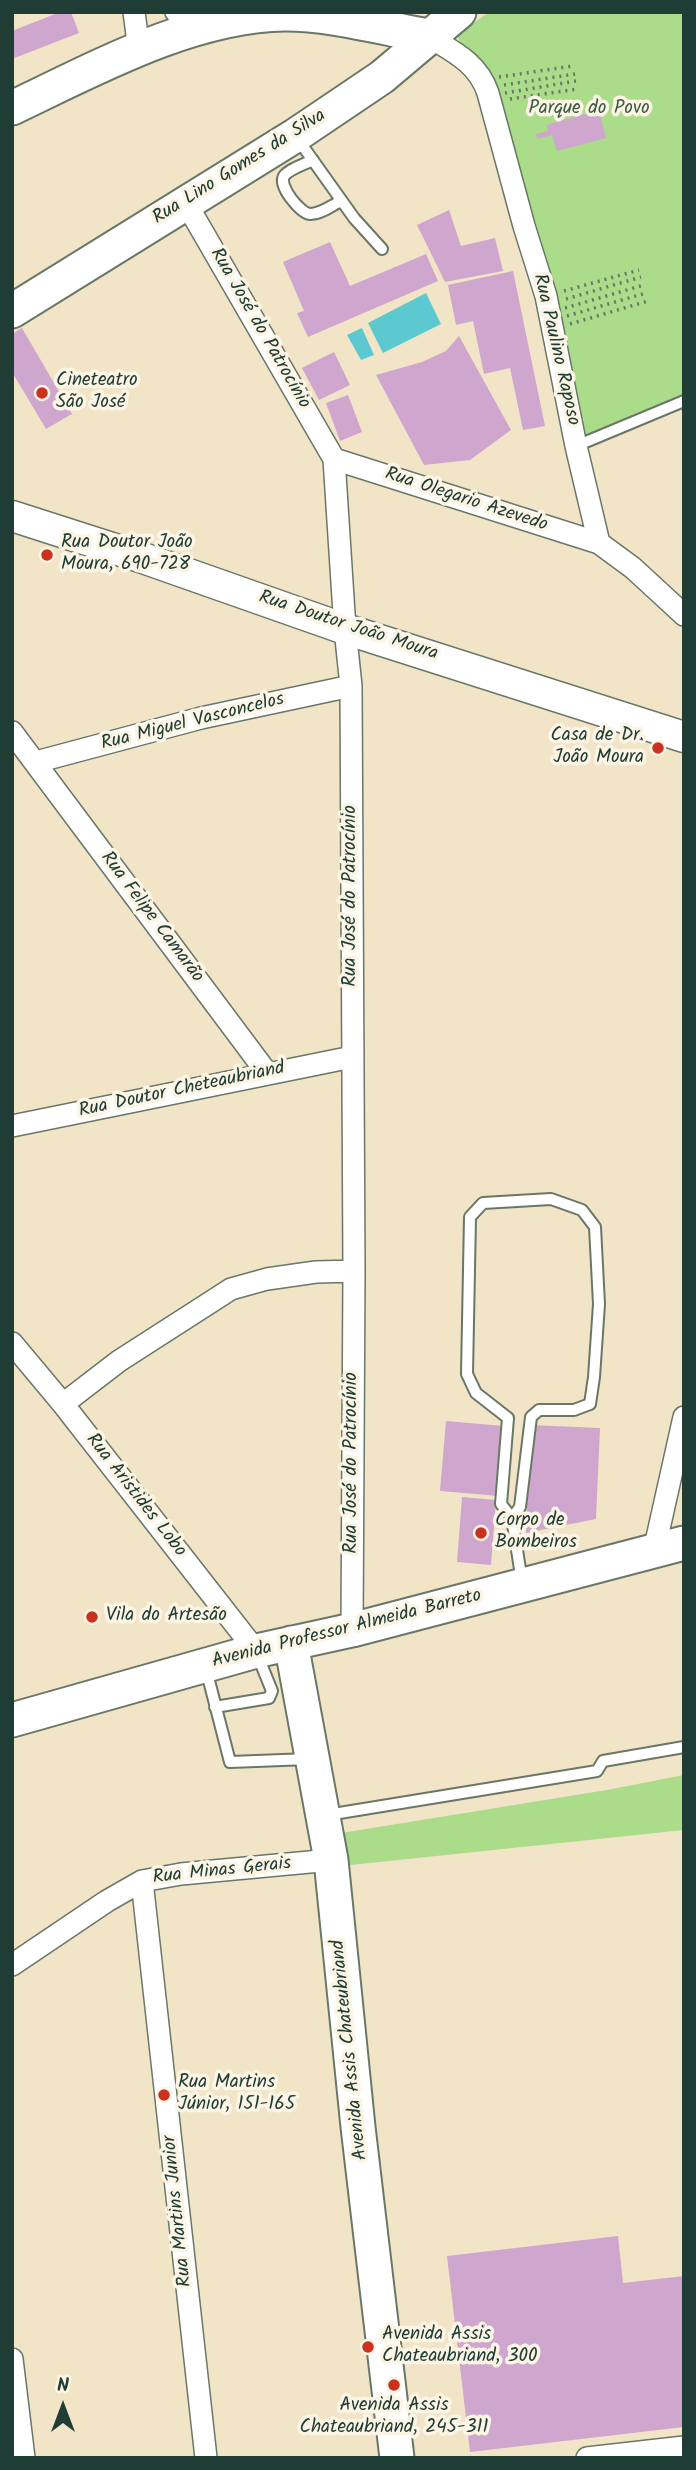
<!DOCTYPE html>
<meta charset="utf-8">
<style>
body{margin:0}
#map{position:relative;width:696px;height:2470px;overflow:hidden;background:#f2e4c7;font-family:Kalam,sans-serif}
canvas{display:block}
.frame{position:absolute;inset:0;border:14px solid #1f3d34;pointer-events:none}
.north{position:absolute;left:28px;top:2372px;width:70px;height:70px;-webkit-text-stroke:5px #fcf5e5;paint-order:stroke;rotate:0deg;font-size:19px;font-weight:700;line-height:28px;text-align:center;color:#1f3d34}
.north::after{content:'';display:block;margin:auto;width:24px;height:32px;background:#1f3d34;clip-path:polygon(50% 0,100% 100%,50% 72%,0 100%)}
</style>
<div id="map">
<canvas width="696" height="2470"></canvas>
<div class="frame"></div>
<div class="north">N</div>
</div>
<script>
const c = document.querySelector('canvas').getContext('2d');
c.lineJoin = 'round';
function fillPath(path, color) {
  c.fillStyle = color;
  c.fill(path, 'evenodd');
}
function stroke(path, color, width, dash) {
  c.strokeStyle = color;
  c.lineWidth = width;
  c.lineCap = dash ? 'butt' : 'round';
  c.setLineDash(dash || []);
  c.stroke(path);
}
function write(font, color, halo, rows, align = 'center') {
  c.font = font + ' Kalam,sans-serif';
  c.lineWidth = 7;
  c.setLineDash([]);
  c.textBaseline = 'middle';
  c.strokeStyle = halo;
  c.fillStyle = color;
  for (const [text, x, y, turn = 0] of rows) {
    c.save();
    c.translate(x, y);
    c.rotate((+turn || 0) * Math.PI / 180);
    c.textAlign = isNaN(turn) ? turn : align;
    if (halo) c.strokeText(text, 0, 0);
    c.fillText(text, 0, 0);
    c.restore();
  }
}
const green = new Path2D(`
 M489 12H684V401L581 436 553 282 457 35Z
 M684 1775V1830L341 1866 335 1834 607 1790Z`);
const water = new Path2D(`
 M426 293 441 324 383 353 368 323Z
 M362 328 374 355 361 360 347 335Z`);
const building = new Path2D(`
 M60 12H71L79 33 12 59V31Z
 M599 110 606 138 557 151 552 135 537 139 536 134 548 131 546 125Z
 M449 210 461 246 495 238 503 271 445 282 417 225Z
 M330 242 350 286 426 254 438 281 308 337 297 313 304 311 283 262Z
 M513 271 545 426 523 430 510 368 484 374 473 321 456 325 448 285Z
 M22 328 72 414 46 429 12 372V334Z
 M459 336 511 430 470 460 424 465 376 375 422 362 446 351Z
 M334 352 350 385 319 400 302 368Z
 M348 395 362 432 340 441 326 403Z
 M446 1421 504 1426 499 1496 440 1491Z
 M530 1425 600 1428 596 1519 526 1533Z
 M462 1497 496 1500 491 1565 457 1562Z
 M618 2236 623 2283 684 2276V2427L470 2452 447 2256Z`);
const path = new Path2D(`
 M499 77 573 66
 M504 85 575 74
 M505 93 576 81
 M510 99 577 89
 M564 291 639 270
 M566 299 641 277
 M565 308 644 285
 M567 316 646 293
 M570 324 648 301`);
const service = new Path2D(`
 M297 138 354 218 382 249
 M313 160C305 164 289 169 284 176 278 186 300 213 310 214 321 214 332 205 341 201
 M576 446 684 401
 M512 1518 520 1507 531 1417 539 1410H574L590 1404 594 1377 599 1304 595 1227 582 1210 551 1199 483 1203 470 1217 467 1374 476 1393 508 1418 501 1504 512 1518 522 1582
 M206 1669 230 1762 309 1759
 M215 1707 269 1698 272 1691 257 1654
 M327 1815 597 1771 603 1761 684 1747`);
const minor = new Path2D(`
 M134 12 139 50
 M176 12 206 25
 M428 36C454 52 478 63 488 93L524 226 546 296 576 446 599 543
 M186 203 334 459 345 629 351 686 354 1271 352 1630
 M334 459 599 543 633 568 684 615
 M12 732 267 1073
 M36 762 201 718 351 686
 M12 1126 352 1057
 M12 1343 63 1404 256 1651
 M63 1404 119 1361 231 1289 267 1279 316 1272 354 1271
 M654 1551 684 1417
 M142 1881 206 2458
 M12 1965 107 1901 142 1881 181 1874 331 1860
 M12 2359 24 2458
 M587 2458 684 2447`);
const secondary = new Path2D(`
 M12 516 143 558 345 629 684 737`);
const primary = new Path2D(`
 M12 108C94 69 192 15 285 14 332 14 381 28 428 36
 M12 311 296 135 382 77 459 12
 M291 1643 331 1860 358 2127 397 2458
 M12 1720 256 1651 352 1630 684 1543`);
const markers = [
 [42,393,7,"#c8321e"],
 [47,555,7,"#c8321e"],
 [658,748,7,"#c8321e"],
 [481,1533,7,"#c8321e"],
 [92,1617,7,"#c8321e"],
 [164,2095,7,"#c8321e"],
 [368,2347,7,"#c8321e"],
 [394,2385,7,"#c8321e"]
];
const parkNames = [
 ["Parque do Povo",589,110]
];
const streetNames = [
 ["Rua Lino Gomes da Silva",240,168,-32],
 ["Rua José do Patrocínio",259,329,60],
 ["Rua Paulino Raposo",555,350,77],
 ["Rua Olegario Azevedo",466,501,18],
 ["Rua Doutor João Moura",348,627,18],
 ["Rua Miguel Vasconcelos",193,723,-14],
 ["Rua José do Patrocínio",352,896,-90],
 ["Rua Felipe Camarão",151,918,53],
 ["Rua Doutor Cheteaubriand",182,1091,-12],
 ["Rua José do Patrocínio",353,1463,-90],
 ["Rua Aristides Lobo",135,1496,52],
 ["Avenida Professor Almeida Barreto",347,1630,-14],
 ["Rua Minas Gerais",222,1872,-6],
 ["Avenida Assis Chateubriand",351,2050,-96],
 ["Rua Martins Junior",179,2211,-96]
];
const poiNames = [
 ["Cineteatro",56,382],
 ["São José",56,404],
 ["Rua Doutor João",61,544],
 ["Moura, 690-728",61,566],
 ["Casa de Dr.",644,737,"right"],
 ["João Moura",644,759,"right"],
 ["Corpo de",495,1522],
 ["Bombeiros",495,1544],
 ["Vila do Artesão",106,1617],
 ["Rua Martins",178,2084],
 ["Júnior, 151-165",178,2106],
 ["Avenida Assis",382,2336],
 ["Chateaubriand, 300",382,2358],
 ["Avenida Assis",394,2407,"center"],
 ["Chateaubriand, 245-311",394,2429,"center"]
];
fillPath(green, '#aadc8a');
fillPath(water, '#5cc9d1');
fillPath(building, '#cfa7ce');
stroke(service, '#697767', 14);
stroke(minor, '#697767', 24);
stroke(secondary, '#697767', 33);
stroke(primary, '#697767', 37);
stroke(path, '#697767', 3.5, [2, 5]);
stroke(service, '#fff', 10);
stroke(minor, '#fff', 21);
stroke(secondary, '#fff', 30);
stroke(primary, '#fff', 33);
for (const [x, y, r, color] of markers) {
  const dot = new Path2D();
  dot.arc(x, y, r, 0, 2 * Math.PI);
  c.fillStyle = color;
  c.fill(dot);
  stroke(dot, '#fcf5e5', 2.5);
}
write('19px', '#3b5d45', '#fcf5e5', parkNames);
write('19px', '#1f3d34', '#fcf5e5', streetNames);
write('19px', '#1f3d34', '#fcf5e5', poiNames, 'left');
</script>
